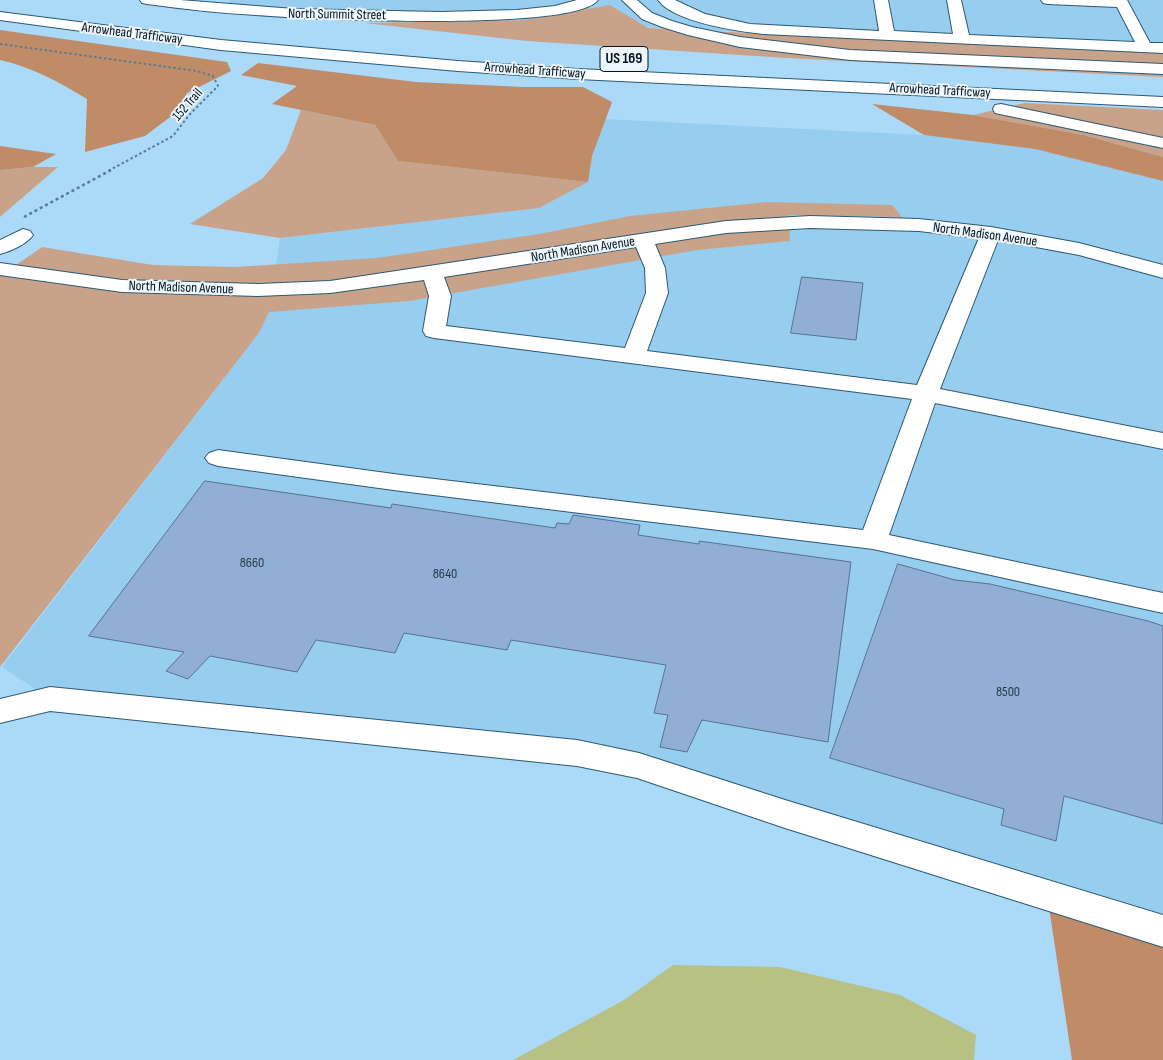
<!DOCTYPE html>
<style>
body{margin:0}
canvas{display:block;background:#aadaf8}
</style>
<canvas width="1163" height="1060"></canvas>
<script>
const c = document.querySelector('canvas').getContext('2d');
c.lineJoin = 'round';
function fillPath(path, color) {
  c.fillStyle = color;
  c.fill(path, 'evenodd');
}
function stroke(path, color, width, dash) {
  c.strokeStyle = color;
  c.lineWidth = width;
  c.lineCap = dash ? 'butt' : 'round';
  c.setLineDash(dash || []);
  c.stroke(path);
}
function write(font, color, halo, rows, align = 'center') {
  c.font = font + ' "Sofia Sans Condensed",sans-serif';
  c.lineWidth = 4;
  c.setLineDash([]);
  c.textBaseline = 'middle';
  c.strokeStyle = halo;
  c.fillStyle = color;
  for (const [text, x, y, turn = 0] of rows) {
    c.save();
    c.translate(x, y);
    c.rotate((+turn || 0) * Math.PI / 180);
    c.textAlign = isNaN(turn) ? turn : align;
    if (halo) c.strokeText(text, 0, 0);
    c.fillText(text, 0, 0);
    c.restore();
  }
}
const built = new Path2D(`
 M230 0H1163V53L225 6Z
 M604 119 924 135 1035 149 1163 181V934L639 766 50 699 2 667 259 333 269 312 280 238 539 208 588 182 592 156Z`);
const green = new Path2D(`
 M610 5 648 28 1163 53V77L786 58 527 41 364 23 524 20Z
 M1025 103 1163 110V157L1084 135 973 115Z
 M301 110 375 125 398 161 588 182 539 208 280 238 190 224 263 178 286 150Z
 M33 167H58L0 217V170Z
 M767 202 892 205 902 217 789 215 790 241 697 250 409 301 269 312 259 333 0 667V276L42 247 153 265 235 267 377 258 539 234 630 216Z`);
const forest = new Path2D(`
 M0 30 227 62 231 71 187 93 178 111 145 136 85 152 87 99C59 82 32 67 0 60Z
 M258 63 416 82 524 87H583L612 102 592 156 588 182 398 161 375 125 272 104 297 86 241 75Z
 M872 104 973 115 1084 135 1163 157V181L1035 149 924 135Z
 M0 146 56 154 33 167 0 170Z
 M1047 894 1163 931V1060H1072Z`);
const water = new Path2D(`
 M673 965 780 967 900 995 976 1035 974 1060H513L624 1000Z`);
const building = new Path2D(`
 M802 277 863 283 856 340 791 333Z
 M205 481 391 508 392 504 555 528 557 523 569 524 573 515 640 525 638 535 699 544V541L851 562 828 742 702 720 687 752 660 747 668 715 654 713 666 665 511 640 507 650 404 633 395 653 316 640 297 672 210 656 188 679 166 671 184 652 89 636Z
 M898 564 955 580 990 584 1148 621 1163 626V824L1064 796 1056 841 1001 825 1004 809 830 758Z`);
const pathFar1 = new Path2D(`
 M0 44 197 71 213 76 218 86 190 114 173 136 108 171`);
const path = new Path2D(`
 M24 217 111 170`);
const minor = new Path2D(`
 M140 0H180L294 9 441 12 517 10 555 6 577 0H598C575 32 304 19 256 15 220 13 183 9 147 4L142 3Z
 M658 0H675L705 14 750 24 879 31 874 0H888L894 31 953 34 947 0H961L969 35 1135 42 1117 7 1048 4 1043 3 1041 0H1127L1150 43H1163V53L763 34C736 31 674 22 658 0Z
 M810 216 919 219 991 227 1079 243 1163 265V278L1079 255 998 240 940 389 1163 433V449L935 403 889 535 1163 593V613L873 549 401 491 218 466 209 463 205 458 209 453 218 450 401 475 863 530 912 399 434 338 426 336 423 331 429 296 424 280 330 293 258 296 122 292 0 275V263L122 280 258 284 330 281 726 221ZM810 228 919 231 979 238 917 385 647 351 668 293 665 268 655 244 726 233ZM636 247 645 268 646 293 625 348 446 326 451 296 444 277Z
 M23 229 30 231 33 235C27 244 11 251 0 254V240Z
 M50 687 577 740 639 753 785 800 1163 915V947L785 828 637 778 577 766 50 711 0 723V699Z`);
const highway = new Path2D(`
 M622 0H637L652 13 672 21 692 27 740 37 850 50 1163 64V74L850 60 740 47 688 35 662 27 642 19Z
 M0 12 221 40 458 61 578 69 1163 97V107L578 79 458 71 221 50 0 20Z
 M1001 104 1163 138V148L995 113 993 109 995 105Z`);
const farStreetnames = [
 ["North Summit Street",337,15,1],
 ["Arrowhead Trafficway",132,34,7],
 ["Arrowhead Trafficway",535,71,4],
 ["Arrowhead Trafficway",940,91,3],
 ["152 Trail",188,105,-49],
 ["North Madison Avenue",985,235,8],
 ["North Madison Avenue",583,250,-9],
 ["North Madison Avenue",181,288,2]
];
const numberNames = [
 ["8660",252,563],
 ["8640",445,574],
 ["8500",1008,692]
];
const shields = [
 [624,59,48]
];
const shieldNames = [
 ["US 169",624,59]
];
fillPath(built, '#97cdee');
fillPath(green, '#c9a389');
fillPath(forest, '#c08b67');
fillPath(water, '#b7c184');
fillPath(building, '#91aed5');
stroke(building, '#567195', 1);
stroke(minor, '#2c5972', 2);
stroke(highway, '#2c5972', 2);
stroke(pathFar1, '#5a7b90', 2, [2.5, 2.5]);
stroke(path, '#5a7b90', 2.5, [3, 3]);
fillPath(minor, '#fff');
fillPath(highway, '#fff');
write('14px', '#02131d', '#ecf5fb', farStreetnames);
write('14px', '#263a4b', null, numberNames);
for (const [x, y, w] of shields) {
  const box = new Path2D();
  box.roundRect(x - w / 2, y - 12.5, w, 25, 4);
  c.fillStyle = '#ecf5fb';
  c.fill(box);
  stroke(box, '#02131d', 1);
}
write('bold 15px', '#02131d', null, shieldNames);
</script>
